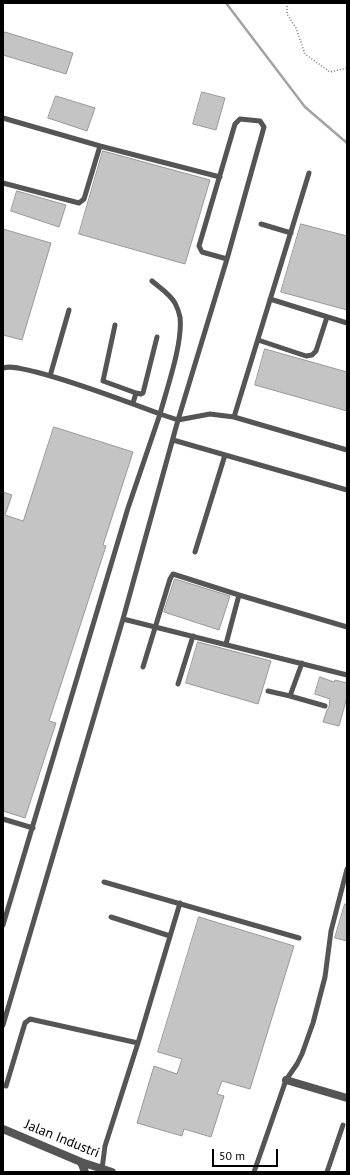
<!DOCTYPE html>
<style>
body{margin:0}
#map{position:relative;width:350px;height:1175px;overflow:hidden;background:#fff;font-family:"PT Sans",sans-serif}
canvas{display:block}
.frame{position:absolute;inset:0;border:4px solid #000;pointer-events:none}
.scale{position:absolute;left:212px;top:1149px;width:66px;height:18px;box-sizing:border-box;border:2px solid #000;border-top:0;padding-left:5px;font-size:12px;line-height:14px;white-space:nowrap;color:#000;-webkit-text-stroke:3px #fff;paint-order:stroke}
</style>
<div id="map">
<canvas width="350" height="1175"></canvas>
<div class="frame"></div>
<div class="scale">50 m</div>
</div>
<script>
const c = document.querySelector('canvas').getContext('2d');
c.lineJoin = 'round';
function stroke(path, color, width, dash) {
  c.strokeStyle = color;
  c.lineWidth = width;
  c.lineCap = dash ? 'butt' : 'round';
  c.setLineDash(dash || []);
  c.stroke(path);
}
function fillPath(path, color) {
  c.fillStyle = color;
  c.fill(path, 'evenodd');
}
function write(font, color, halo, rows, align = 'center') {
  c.font = font + ' "PT Sans",sans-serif';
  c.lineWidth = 3.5;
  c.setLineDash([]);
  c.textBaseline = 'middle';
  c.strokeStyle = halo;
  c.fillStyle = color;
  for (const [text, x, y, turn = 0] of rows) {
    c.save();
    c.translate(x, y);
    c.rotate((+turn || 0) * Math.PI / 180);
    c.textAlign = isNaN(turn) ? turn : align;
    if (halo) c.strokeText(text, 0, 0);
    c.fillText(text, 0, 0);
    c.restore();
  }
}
const stream = new Path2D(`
 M226 3 305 107 347 143`);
const building = new Path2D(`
 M5 32 73 53 66 74 3 55V37Z
 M202 92 225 98 216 130 193 124Z
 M56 96 95 108 87 131 48 118Z
 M103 151 210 180 185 264 79 234Z
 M17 191 66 205 59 227 11 211Z
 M301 224 347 236V310L281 292Z
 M3 229 51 243 22 340 3 335Z
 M265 349 347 372V411L255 385Z
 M54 427 133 452 103 545 106 546 49 721 56 723 25 818 3 811V492L12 495 5 515 23 521Z
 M175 579 230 596 219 630 164 612Z
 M198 642 271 661 258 704 186 683Z
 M320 677 334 682 335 680 347 683V697L339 726 323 722 327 710 329 707 330 699 315 694Z
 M345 904 347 905V941L335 938Z
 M199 917 294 946 250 1089 222 1081 217 1094 224 1096 211 1137 184 1129 182 1136 137 1123 154 1066 177 1074 182 1059 158 1052Z`);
const path = new Path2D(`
 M287 3V14L296 28 305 54 330 72 347 68`);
const lane = new Path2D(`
 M3 118 100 146 220 177
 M3 183 79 203 84 199 100 146
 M261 224 291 233
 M270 299 347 323
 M115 325 103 381 136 393 133 403
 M258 340 306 356 312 355 316 351 327 317
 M3 368C14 365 25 370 36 372 79 383 119 399 160 414 167 388 183 343 180 317 179 312 177 307 175 303 169 293 160 288 152 281
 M50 376 69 310
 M136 393 141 394 143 393 157 337
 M234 417 309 173
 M173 440 347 490
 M195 552 225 455
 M123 619 347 675
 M226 644 239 595 347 627
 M143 667 170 579 173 574 239 595
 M178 684 193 636
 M268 691 290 696 302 663
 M290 696 325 706
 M3 819 33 828
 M104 882 299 938
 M111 917 170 936
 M3 925 128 508 160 414 178 420 227 259 264 127 260 121 240 119 235 124 199 246 202 252 227 259
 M3 1025 123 619 178 420 210 414 234 417 347 450
 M6 1086 25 1023 30 1019 138 1043
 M102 1169 105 1146 138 1043 180 903
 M254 1172 286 1080 297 1064 302 1054 313 1023 325 977 331 931 347 869
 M327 1172 343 1125`);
const street = new Path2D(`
 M286 1080 347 1098
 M3 1129 81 1162 112 1172
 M81 1162 85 1172`);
const streetNames = [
 ["Jalan Industri",62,1139,22]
];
stroke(stream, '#a3a3a3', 2.5);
fillPath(building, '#c4c4c4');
stroke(building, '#999', 1);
stroke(path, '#777', 1.5, [1, 2]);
stroke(lane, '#555', 5);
stroke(street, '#555', 8);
write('14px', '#000', '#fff', streetNames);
</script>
